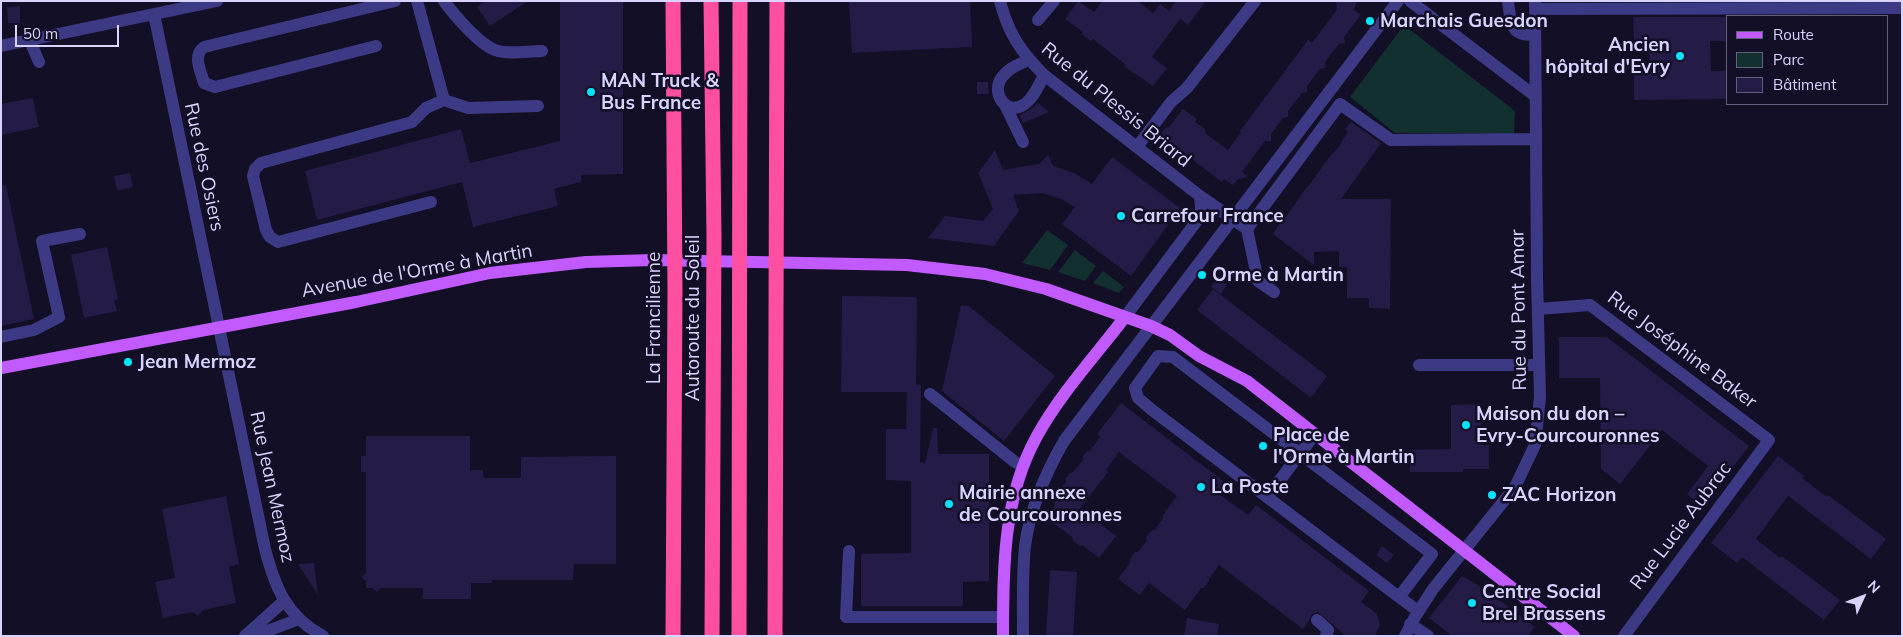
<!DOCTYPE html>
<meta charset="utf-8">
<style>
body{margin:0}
#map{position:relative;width:1903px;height:637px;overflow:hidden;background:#130f26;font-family:Mulish,sans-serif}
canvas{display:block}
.frame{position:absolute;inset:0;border:2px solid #d9d4ff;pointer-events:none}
.legend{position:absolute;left:1726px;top:15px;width:162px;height:90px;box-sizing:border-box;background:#130f26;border:1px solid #625e7d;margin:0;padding:6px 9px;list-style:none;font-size:15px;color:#d9d4ff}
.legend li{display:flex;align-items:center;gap:10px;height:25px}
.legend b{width:25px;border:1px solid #625e7d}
.north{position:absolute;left:1838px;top:572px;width:50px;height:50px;-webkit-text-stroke:4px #130f26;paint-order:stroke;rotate:47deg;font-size:14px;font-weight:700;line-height:20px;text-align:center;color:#d9d4ff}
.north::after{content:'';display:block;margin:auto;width:18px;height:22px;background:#d9d4ff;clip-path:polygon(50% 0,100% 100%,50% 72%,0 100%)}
.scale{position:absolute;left:15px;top:25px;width:104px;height:22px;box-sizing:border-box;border:2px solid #d9d4ff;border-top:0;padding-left:6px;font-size:15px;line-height:18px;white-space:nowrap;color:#d9d4ff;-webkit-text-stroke:4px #130f26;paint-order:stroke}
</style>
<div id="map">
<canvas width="1903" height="637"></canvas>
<div class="frame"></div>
<ul class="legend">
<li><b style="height:6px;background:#c25bff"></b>Route</li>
<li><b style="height:14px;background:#12302f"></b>Parc</li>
<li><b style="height:14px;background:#241b47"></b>Bâtiment</li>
</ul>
<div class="north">N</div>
<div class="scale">50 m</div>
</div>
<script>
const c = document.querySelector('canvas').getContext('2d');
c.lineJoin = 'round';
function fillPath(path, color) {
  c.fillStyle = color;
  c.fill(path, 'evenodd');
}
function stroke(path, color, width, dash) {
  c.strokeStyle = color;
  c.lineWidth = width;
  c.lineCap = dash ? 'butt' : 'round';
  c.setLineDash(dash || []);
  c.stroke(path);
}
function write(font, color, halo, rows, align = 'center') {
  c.font = font + ' Mulish,sans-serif';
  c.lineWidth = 5;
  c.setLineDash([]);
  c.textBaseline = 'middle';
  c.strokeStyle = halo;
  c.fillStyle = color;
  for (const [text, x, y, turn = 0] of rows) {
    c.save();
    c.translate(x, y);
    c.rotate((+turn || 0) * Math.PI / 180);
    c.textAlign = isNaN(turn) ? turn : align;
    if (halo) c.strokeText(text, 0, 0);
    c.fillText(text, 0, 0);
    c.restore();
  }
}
const green = new Path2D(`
 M1404 25 1515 111 1514 133H1395L1350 97Z
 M1047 230 1068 245 1050 270 1022 263Z
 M1075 250 1096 266 1085 281 1058 272Z
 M1103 271 1124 287 1119 293 1093 283Z`);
const building = new Path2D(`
 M485 1H528L490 26 477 7Z
 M560 1H623V174L581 175V182L554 189 558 206 473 227 462 182 317 220 305 171 461 129 470 163 560 141Z
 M849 1H970L972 47 852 53Z
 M1078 1 1094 12 1102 1H1138L1153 13 1160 4 1169 11 1176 1H1206L1188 25 1180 19 1152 57 1167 68 1153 86 1125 67 1126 65 1111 53 1093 39 1091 41 1081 34 1083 32 1065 19Z
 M1336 1H1357L1354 10 1361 15 1344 37 1345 43 1339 44 1325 62 1326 68 1320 69 1307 86V92L1302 93 1288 111V117L1283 118 1271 134V141H1265L1242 172 1248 177 1238 179 1233 185 1224 179 1222 182 1160 135 1166 127 1168 128 1183 109 1197 119 1195 122 1205 129V133L1228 150 1241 132 1240 131 1308 40 1312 43 1330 19 1337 9Z
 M20 6V23H8L7 7Z
 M1633 17H1727V41H1710L1711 71H1727V99L1634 100V72L1650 71 1649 42H1634Z
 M977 82H988L989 94H977Z
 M33 98 39 127 1 135V104Z
 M1038 103 1049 112 1023 123 1019 115 1030 110Z
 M1351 122 1381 143 1341 199H1391L1390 309 1369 308V298H1347V267H1339V251L1314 252V265L1273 234 1284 216 1286 217 1306 188H1307L1327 160 1342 143 1341 142 1348 132 1345 129Z
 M995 150 1003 170 1039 164 1048 155 1053 166 1074 173 1092 184 1112 157 1180 208 1131 276 1062 224 1075 207 1061 199 1043 193 1013 195 1019 211 994 246 928 238 945 216 983 221 993 209 978 173Z
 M130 173 133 187 117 191 114 176Z
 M6 185 34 319 1 326V186Z
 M107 247 118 299 114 300 117 311 84 318 71 255Z
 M1217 278 1227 285 1221 294 1211 287Z
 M1213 289 1327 376 1311 398 1197 310Z
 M842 296 917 297 916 385H921L920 462 925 463 933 428H937L938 454H989V581L963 582V606H861V554L911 553V481L886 480V429H906L907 392H841Z
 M961 305 969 306 1055 376 1004 441 942 391Z
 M1559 337H1607L1749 446 1702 507 1687 494 1708 466 1662 430 1620 484 1601 469 1600 378H1559Z
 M1121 403 1227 484 1219 494 1248 515 1256 505 1369 591 1361 602 1377 614 1380 625 1375 636H1346L1318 612 1311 615 1309 621 1303 629 1219 565 1209 579V581L1204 588H1201L1185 610 1149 583 1140 595 1118 579 1130 563V559L1135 552H1138L1147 540 1146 537 1152 530H1155L1163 518V515L1177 496 1119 452 1106 470 1108 472 1080 508 1116 536 1099 558 1082 545 1080 546 1073 541 1072 537 1053 523 1055 496 1066 482 1065 479 1070 473 1073 472 1083 460 1082 457 1087 451H1090L1100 437 1097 434Z
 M1481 404V445H1489V469H1463V472H1410L1409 450 1451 449V405Z
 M366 436H470V470H483V478H521V457L616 456V564H574L573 580H492V583H471V599H423V588H381L377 592 372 588H366V581L361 577 366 573V472H361V456H366Z
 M1778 456 1804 476 1802 478 1827 497 1828 495 1886 539 1871 559 1788 496 1756 539 1780 558 1782 556 1840 600 1824 620 1742 557 1737 563 1711 543Z
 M226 496 239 564 229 567 236 603 203 610 198 616 193 612 163 618 155 582 175 578 162 509Z
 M1382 546 1394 555 1387 563 1376 555Z
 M314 563 318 595 298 564Z
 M1050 570 1077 572 1073 636H1046Z
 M1462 576 1485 589 1535 627 1528 636H1452L1429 618Z
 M1187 618 1219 624 1217 636H1184Z`);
const minor = new Path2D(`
 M417 1 444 100 426 108 412 122 261 163 255 169 253 176 266 230 270 237 278 242 431 202
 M444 1C454 15 479 44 495 50 508 55 528 51 542 51
 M1000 1C1008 33 1021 52 1044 75L1200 196 1247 229 1258 281 1274 292
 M1410 1 1535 96
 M1508 1C1511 22 1509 36 1535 35
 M1535 9 1902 8
 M154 14 265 549C275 587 286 616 323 636
 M1038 20 1054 1
 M30 41 39 62
 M1 46 217 1
 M376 46 215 87 204 83C201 71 192 56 204 47L395 1
 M1029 60C1019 64 1009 68 1003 76 989 92 1006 117 1025 104 1034 97 1039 85 1044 75
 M444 100 468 108 538 106
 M1005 105 1023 142
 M1137 147 1171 102 1187 88 1255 1
 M1247 229 1340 104 1391 140 1536 139
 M1538 309 1590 305 1769 440 1624 636
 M1125 317 1199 218 1201 209 1200 196
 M1 337 34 330 59 317 42 241 80 234
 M1419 365H1539
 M930 394 1015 462 1023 466
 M1267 497 1315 434
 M849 551 846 617H1003
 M1399 597 1432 554 1173 357 1158 356 1135 388 1138 398 1152 410 1399 597 1418 611
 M1317 620 1328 630 1326 636
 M1410 624 1428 636
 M245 636 284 601
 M254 636 299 619
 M1023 636C1023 606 1022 576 1025 546 1030 508 1045 474 1064 441L1398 1
 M1405 636 1415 617 1433 589 1515 487 1535 445 1540 397 1537 278 1535 1`);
const major = new Path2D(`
 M1 368 356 302 490 273 586 262 652 260 907 265 985 274 1046 289 1151 326 1170 335 1199 356 1247 381 1574 636
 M1003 636C1003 568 1003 497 1037 436 1060 394 1096 355 1125 317`);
const highway = new Path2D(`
 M711 1 714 236 712 636
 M673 636 675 291 673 1
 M739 636 740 1
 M775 636 777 1`);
const markers = [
 [1370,21,5,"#00e5ff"],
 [1680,56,5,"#00e5ff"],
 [591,92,5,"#00e5ff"],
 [1121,216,5,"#00e5ff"],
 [1202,275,5,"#00e5ff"],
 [128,362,5,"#00e5ff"],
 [1466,425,5,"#00e5ff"],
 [1263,446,5,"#00e5ff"],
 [1201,487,5,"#00e5ff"],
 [1492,495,5,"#00e5ff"],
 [949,504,5,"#00e5ff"],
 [1472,603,5,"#00e5ff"]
];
const poiNames = [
 ["Marchais Guesdon",1380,21],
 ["Ancien",1670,45,"right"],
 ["hôpital d'Evry",1670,67,"right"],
 ["MAN Truck &",601,81],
 ["Bus France",601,103],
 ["Carrefour France",1131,216],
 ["Orme à Martin",1212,275],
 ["Jean Mermoz",138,362],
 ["Maison du don –",1476,414],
 ["Evry-Courcouronnes",1476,436],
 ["Place de",1273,435],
 ["l'Orme à Martin",1273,457],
 ["La Poste",1211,487],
 ["Mairie annexe",959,493],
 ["de Courcouronnes",959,515],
 ["ZAC Horizon",1502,495],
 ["Centre Social",1482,592],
 ["Brel Brassens",1482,614]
];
const streetNames = [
 ["Rue du Plessis Briard",1116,105,39],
 ["Rue des Osiers",204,167,78],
 ["Avenue de l'Orme à Martin",417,271,-10],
 ["Rue du Pont Amar",1519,310,-91],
 ["La Francilienne",654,318,-90],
 ["Autoroute du Soleil",693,318,-90],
 ["Rue Joséphine Baker",1682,350,37],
 ["Rue Jean Mermoz",272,487,78],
 ["Rue Lucie Aubrac",1681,526,-53]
];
fillPath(green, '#12302f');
fillPath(building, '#241b47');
stroke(minor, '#3d3a85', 12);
stroke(major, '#c25bff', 12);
stroke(highway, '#ff4fa3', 15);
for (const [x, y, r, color] of markers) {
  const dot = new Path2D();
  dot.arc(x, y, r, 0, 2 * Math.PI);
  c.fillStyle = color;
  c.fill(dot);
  stroke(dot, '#130f26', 2);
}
write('bold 19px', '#d9d4ff', '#130f26', poiNames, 'left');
write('19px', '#d9d4ff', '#130f26', streetNames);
</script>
